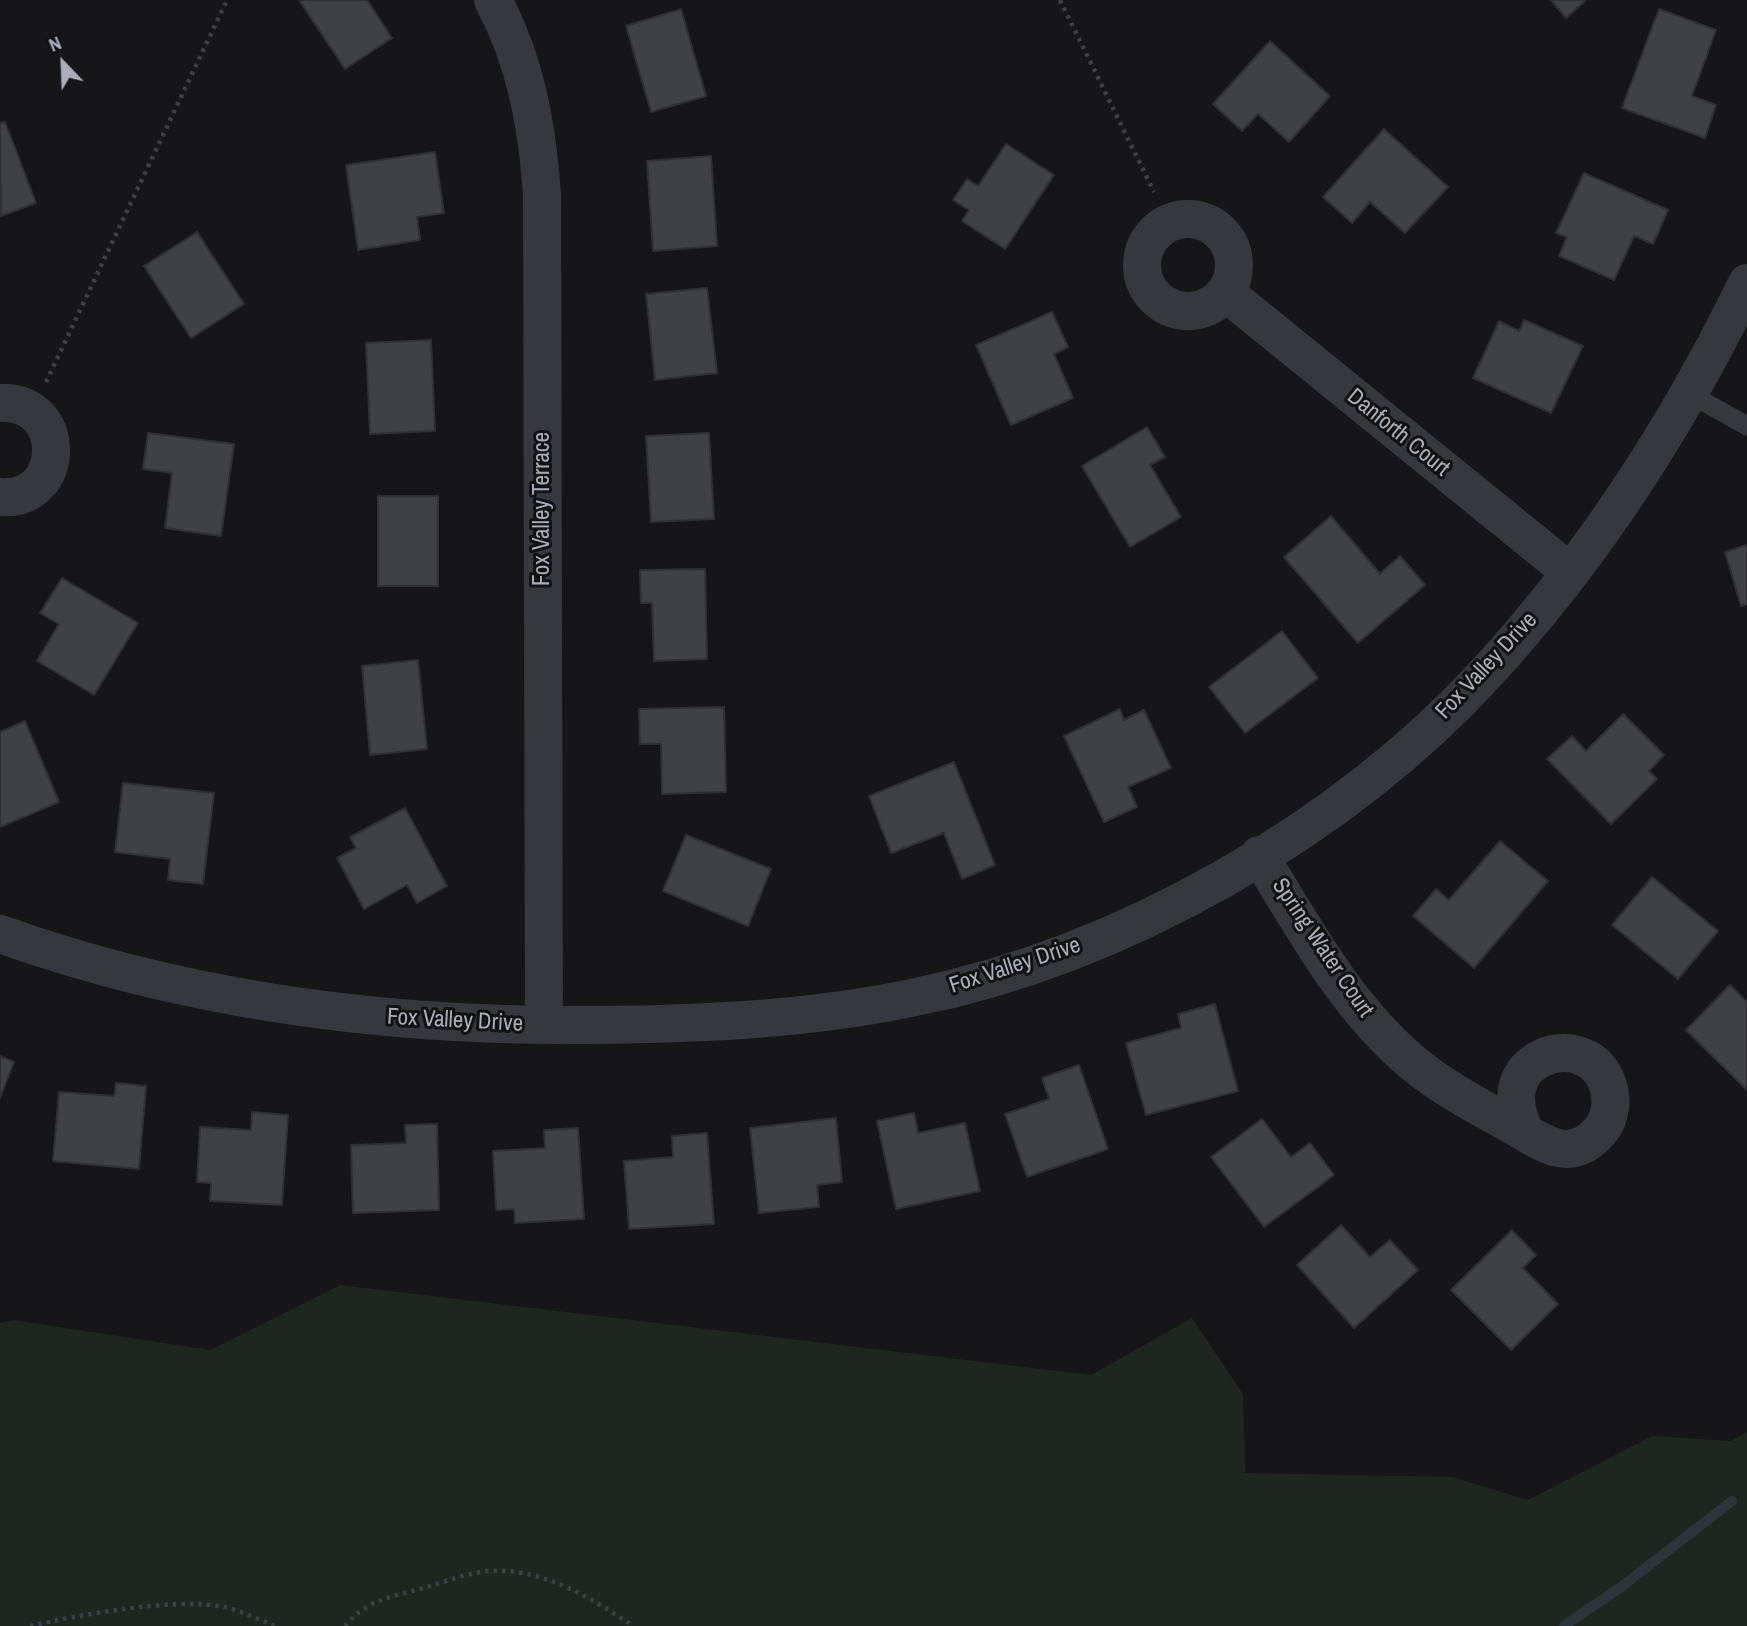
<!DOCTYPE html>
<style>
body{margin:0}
#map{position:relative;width:1747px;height:1626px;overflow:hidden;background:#161618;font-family:"Archivo Narrow",sans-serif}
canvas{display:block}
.north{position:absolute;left:28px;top:28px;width:70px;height:70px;-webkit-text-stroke:5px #111113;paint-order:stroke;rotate:337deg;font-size:19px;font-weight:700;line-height:28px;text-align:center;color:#a8adb8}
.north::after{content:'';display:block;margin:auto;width:24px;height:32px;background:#a8adb8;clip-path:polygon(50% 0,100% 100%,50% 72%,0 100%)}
</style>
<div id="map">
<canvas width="1747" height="1626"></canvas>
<div class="north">N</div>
</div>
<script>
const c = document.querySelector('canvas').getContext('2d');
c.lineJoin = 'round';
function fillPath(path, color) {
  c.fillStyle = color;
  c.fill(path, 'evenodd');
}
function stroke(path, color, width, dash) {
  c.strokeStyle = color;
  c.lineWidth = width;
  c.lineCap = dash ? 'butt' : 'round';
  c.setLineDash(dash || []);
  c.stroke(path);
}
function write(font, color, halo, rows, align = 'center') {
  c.font = font + ' "Archivo Narrow",sans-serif';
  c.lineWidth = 6;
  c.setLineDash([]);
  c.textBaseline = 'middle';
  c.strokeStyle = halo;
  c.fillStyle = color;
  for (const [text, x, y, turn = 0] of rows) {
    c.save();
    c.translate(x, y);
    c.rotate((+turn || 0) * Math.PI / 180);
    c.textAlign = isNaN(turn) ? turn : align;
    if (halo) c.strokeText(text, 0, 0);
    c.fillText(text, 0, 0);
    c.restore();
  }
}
const green = new Path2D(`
 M340 1285 1091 1375 1192 1318 1243 1394 1245 1473 1452 1477 1528 1500 1652 1436 1731 1441 1747 1432V1626H0V1323L13 1320 210 1350Z`);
const stream = new Path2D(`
 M1564 1626 1621 1587 1732 1501`);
const building = new Path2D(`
 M299 0H367L392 38 345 69Z
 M1551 0H1586L1566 18Z
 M681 9 706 96 651 112 626 26Z
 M1659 9 1716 30 1692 96 1716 105 1705 138 1622 108Z
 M1270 41 1330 96 1289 142 1258 114 1242 131 1213 104Z
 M5 122 36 203 1 216 0 123Z
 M1384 129 1448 187 1405 233 1370 202 1352 223 1323 197Z
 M1006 144 1054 175 1005 249 962 221 969 210 953 200 967 179 978 186Z
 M435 152 444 213 417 217 420 240 358 250 346 165Z
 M711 156 717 246 653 251 647 161Z
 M1584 173 1668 210 1653 244 1634 236 1614 280 1559 256 1567 237 1556 233Z
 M197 232 244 304 191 338 144 266Z
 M707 288 717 373 655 380 646 294Z
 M1052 312 1068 347 1054 354 1073 398 1011 425 976 345Z
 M1524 320 1583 346 1551 413 1473 378 1499 321 1519 331Z
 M431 340 435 431 370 434 366 343Z
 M1147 427 1165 457 1150 465 1181 517 1130 547 1082 466Z
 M148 433 234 444 221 536 165 528 172 473 143 469Z
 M709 433 714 519 651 522 646 436Z
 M378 496H438V586H378Z
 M1331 516 1380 574 1400 556 1425 585 1358 643 1284 557Z
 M1747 545V604L1741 606 1725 552Z
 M705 569 707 659 654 661 652 603H641L640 570Z
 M62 578 138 623 94 695 37 661 59 624 40 613Z
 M1282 631 1318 678 1245 733 1209 687Z
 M418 660 427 749 370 755 362 666Z
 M724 707 726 792 662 794 661 744H640L639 709Z
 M1120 709 1124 720 1144 710 1171 768 1128 787 1137 807 1104 822 1064 736Z
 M1623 714 1664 755 1649 771 1657 779 1611 824 1547 759 1572 736 1586 751Z
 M25 721 59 802 0 827V732Z
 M954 762 995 865 962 879 944 833 891 853 869 796Z
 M123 783 214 793 203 884 168 880 170 859 115 852Z
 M405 808 447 886 417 903 407 885 364 909 337 858 356 848 350 837Z
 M686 835 771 869 748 926 663 891Z
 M1500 841 1548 881 1474 968 1413 916 1436 889 1449 900Z
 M1652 877 1718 931 1678 979 1612 925Z
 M1730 985 1747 1002V1090L1686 1030Z
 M1215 1004 1238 1091 1146 1115 1126 1043 1181 1028 1178 1014Z
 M0 1056 14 1062 0 1098Z
 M1079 1065 1108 1149 1027 1177 1005 1114 1049 1099 1042 1078Z
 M116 1083 146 1086 139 1169 53 1161 59 1092 114 1096Z
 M252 1112 288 1115 282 1205 210 1201 211 1183 197 1182 200 1127 251 1130Z
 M914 1113 918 1133 965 1123 980 1191 896 1209 877 1121Z
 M836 1118 842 1182 817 1185 819 1207 759 1213 750 1128Z
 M1262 1119 1291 1157 1310 1143 1334 1175 1264 1227 1211 1157Z
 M437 1124 439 1210 353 1213 351 1145 406 1143 405 1125Z
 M578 1128 584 1219 515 1223 514 1209 496 1210 493 1151 545 1148 544 1130Z
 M707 1133 714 1224 629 1229 624 1161 673 1157 672 1136Z
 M1341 1225 1370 1257 1390 1240 1418 1270 1354 1328 1297 1265Z
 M1512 1230 1536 1255 1523 1268 1558 1304 1511 1350 1451 1290Z`);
const path = new Path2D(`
 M1060 0 1154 192
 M46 382 227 0
 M30 1626C79 1615 171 1598 219 1606 238 1609 257 1619 275 1626
 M345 1626C365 1601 390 1597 419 1589 441 1583 464 1574 487 1571 541 1567 590 1597 633 1626`);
const lane = new Path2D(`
 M1690 394 1747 426`);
const street = new Path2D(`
 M493 0C526 62 537 125 542 195L544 1025
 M1142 265a46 46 0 1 1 92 0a46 46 0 1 1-92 0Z
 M1226 293 1570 572
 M0 403C69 399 67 503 0 497
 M1259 855C1304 928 1346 1007 1413 1063 1443 1088 1478 1106 1512 1125 1542 1142 1570 1166 1600 1131 1612 1117 1613 1096 1606 1080 1582 1026 1485 1058 1526 1133
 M0 934C191 1002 389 1027 591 1025 699 1024 805 1020 911 998 1122 956 1344 829 1489 670 1594 555 1679 423 1747 283`);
const streetNames = [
 ["Danforth Court",1398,433,39],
 ["Fox Valley Terrace",543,509,-90],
 ["Fox Valley Drive",1487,666,-47],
 ["Spring Water Court",1322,948,56],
 ["Fox Valley Drive",1015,966,-18],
 ["Fox Valley Drive",455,1021,3]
];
fillPath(green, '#1e261f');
stroke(stream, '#2c353c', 10);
fillPath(building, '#404145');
stroke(building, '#303034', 2);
stroke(path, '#3d3f44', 4.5, [3.5, 5]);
stroke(lane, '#37383d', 19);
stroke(street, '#37383d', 38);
write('23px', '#a8adb8', '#111113', streetNames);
</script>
